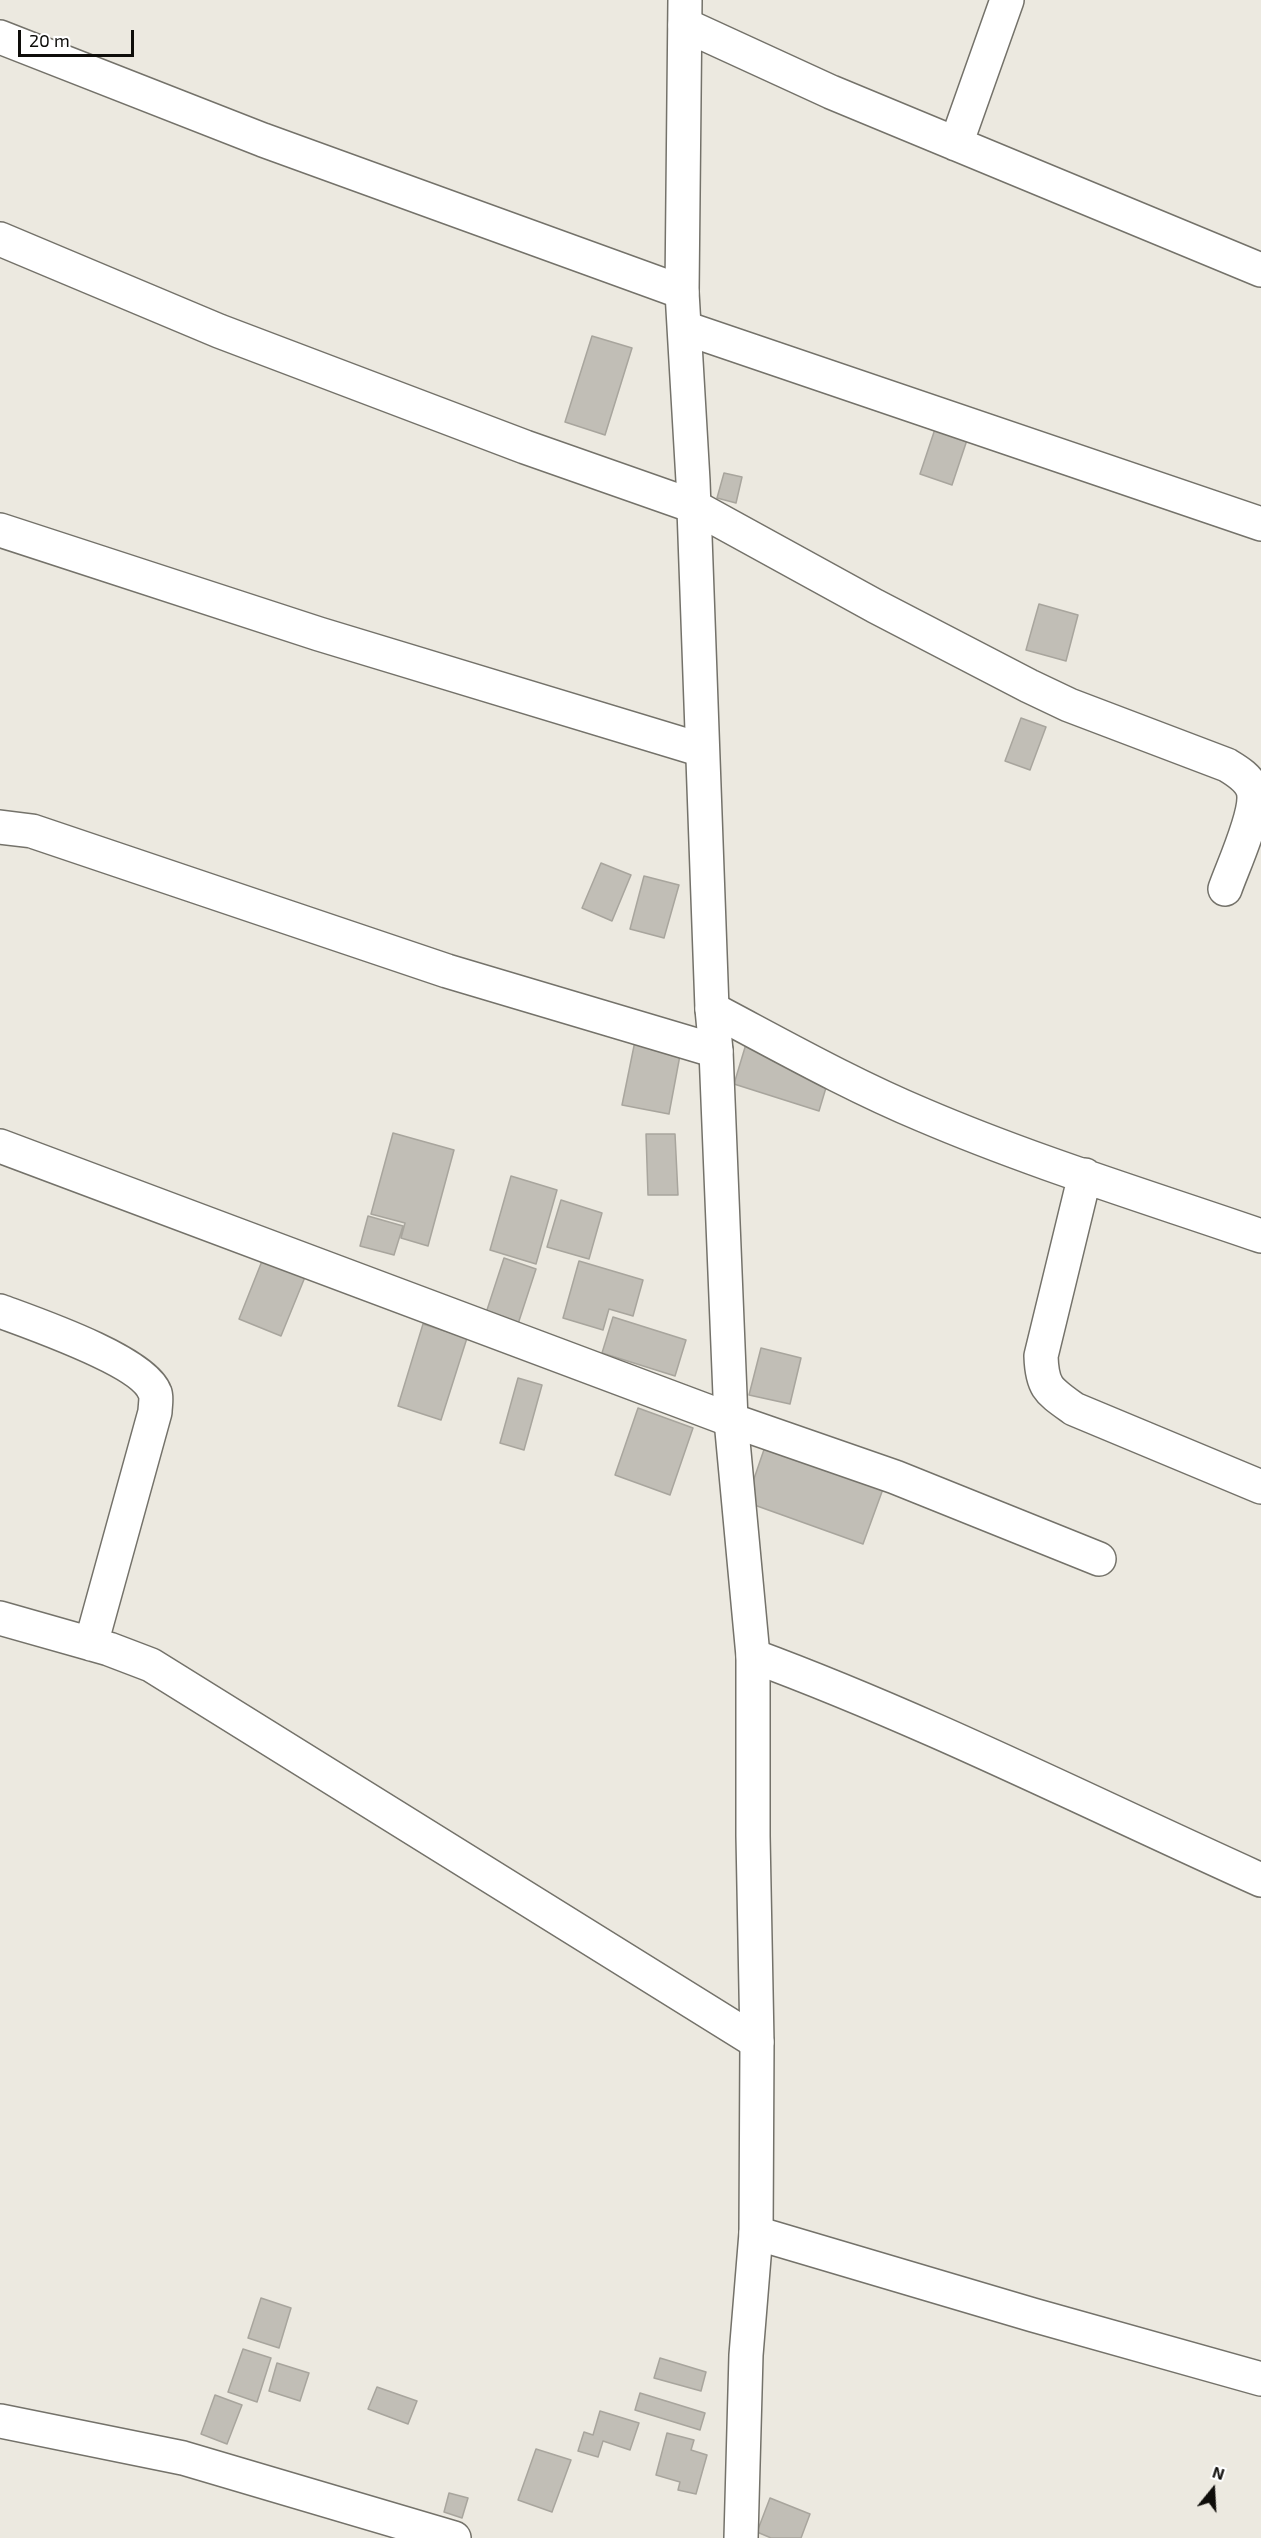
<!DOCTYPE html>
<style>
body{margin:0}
#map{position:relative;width:1261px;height:2538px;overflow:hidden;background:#ece9e0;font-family:"Exo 2",sans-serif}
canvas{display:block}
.north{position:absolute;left:1183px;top:2460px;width:60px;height:60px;-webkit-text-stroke:4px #fff;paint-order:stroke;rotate:18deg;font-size:16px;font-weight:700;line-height:24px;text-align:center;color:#0e0d0a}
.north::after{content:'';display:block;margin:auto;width:21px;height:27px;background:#0e0d0a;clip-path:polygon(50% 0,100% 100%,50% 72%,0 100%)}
.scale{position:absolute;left:18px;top:30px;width:116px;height:27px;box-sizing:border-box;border:3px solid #0e0d0a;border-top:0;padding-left:8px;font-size:18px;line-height:21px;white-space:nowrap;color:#0e0d0a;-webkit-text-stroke:4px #fff;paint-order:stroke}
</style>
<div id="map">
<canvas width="1261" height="2538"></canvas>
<div class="north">N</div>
<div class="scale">20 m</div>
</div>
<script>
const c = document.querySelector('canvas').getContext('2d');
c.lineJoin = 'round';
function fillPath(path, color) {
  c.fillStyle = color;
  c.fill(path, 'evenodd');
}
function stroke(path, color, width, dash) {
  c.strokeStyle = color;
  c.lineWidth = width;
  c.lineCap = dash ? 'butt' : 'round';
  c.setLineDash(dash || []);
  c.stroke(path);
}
const building = new Path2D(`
 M592 336 632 348 605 435 565 422Z
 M937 423 969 434 952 485 920 474Z
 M724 473 742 477 736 503 717 498Z
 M1039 604 1078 615 1066 661 1026 650Z
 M1021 718 1046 727 1030 770 1005 761Z
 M601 863 631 875 612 921 582 908Z
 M644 876 679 885 664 938 630 929Z
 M635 1041 681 1050 669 1114 622 1105Z
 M746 1044 831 1071 819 1111 734 1084Z
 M393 1133 454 1150 428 1246 401 1238 405 1223 371 1214Z
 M646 1134H675L678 1195H648Z
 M511 1176 557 1190 536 1264 490 1250Z
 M561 1200 602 1213 589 1259 547 1247Z
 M368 1216 403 1226 394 1255 360 1246Z
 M504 1258 536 1269 518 1324 486 1313Z
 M262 1261 305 1277 281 1336 239 1319Z
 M579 1261 643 1280 633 1316 609 1309 603 1330 563 1318Z
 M613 1317 686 1340 675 1376 602 1353Z
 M423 1324 467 1338 441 1420 398 1406Z
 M761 1348 801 1358 790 1404 749 1395Z
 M518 1378 542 1385 524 1450 500 1443Z
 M638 1408 693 1428 670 1495 615 1475Z
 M769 1435 887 1478 863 1544 746 1502Z
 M261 2298 291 2308 279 2348 248 2338Z
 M243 2349 271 2358 257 2402 228 2392Z
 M660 2358 706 2372 701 2391 654 2378Z
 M277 2363 309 2373 300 2401 269 2391Z
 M377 2387 417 2401 408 2424 368 2409Z
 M640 2393 705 2413 700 2430 635 2410Z
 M215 2395 242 2405 227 2444 201 2434Z
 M600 2411 639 2423 630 2450 603 2441 598 2457 578 2451 584 2432 593 2435Z
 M667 2433 694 2440 691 2450 707 2455 696 2494 678 2490 680 2482 656 2475Z
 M536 2449 571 2460 552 2512 518 2500Z
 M449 2493 468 2498 462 2518 444 2512Z
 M770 2498 810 2514 801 2538H771L757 2532Z`);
const minor = new Path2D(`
 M685 25 831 92 1261 270
 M0 37 263 140 682 292
 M956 144 1007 0
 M0 239 219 331 525 447 693 506 875 606 1029 686 1069 705 1227 765C1237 771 1249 778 1253 790 1259 811 1233 866 1225 889
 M685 328 1261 524
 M0 530 319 634 702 750
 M0 827 32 831 447 971 716 1051
 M712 1009C782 1046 851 1085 923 1115 1033 1162 1148 1197 1261 1236
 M0 1146 731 1420 895 1477 1099 1559
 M1085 1175 1041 1356C1042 1388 1049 1391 1074 1409L1261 1487
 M0 1311C32 1323 144 1361 155 1393 157 1398 155 1406 155 1412L91 1644
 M0 1618 109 1649 151 1665 757 2042
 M753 1656C926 1720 1092 1804 1261 1880
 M756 2233 1033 2315 1261 2379
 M0 2421 183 2458 454 2538`);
const tertiary = new Path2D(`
 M685 0 682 292 693 481 712 1009 716 1051 731 1420 753 1656V1836L757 2042 756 2233 746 2355 741 2538`);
fillPath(building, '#c1beb6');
stroke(building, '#a8a59d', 1.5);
stroke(minor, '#74726a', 36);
stroke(tertiary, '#74726a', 36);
stroke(minor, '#fff', 33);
stroke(tertiary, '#fff', 33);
</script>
